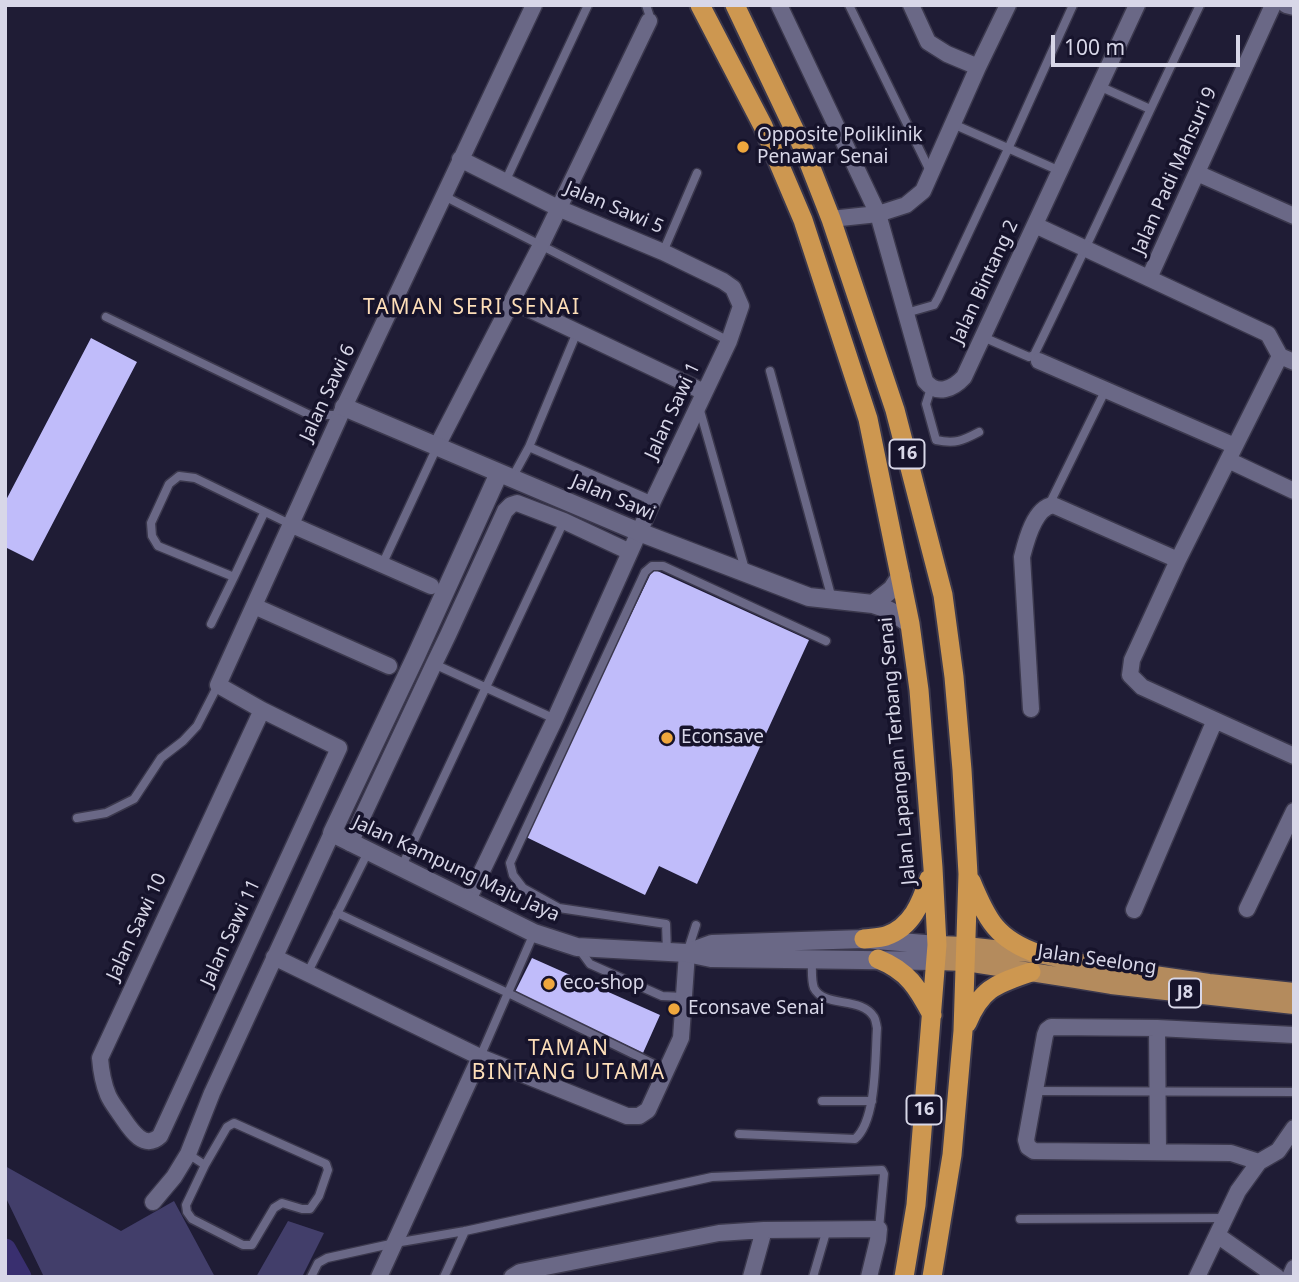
<!DOCTYPE html>
<style>
body{margin:0}
#map{position:relative;width:1299px;height:1282px;overflow:hidden;background:#1f1c35;font-family:"Noto Sans",sans-serif}
canvas{display:block}
.frame{position:absolute;inset:0;border:7px solid #d8d7e8;pointer-events:none}
.scale{position:absolute;left:1051px;top:35px;width:189px;height:32px;box-sizing:border-box;border:4px solid #d8d7e8;border-top:0;padding-left:9px;font-size:21px;line-height:24px;white-space:nowrap;color:#d8d7e8;-webkit-text-stroke:5px #16132b;paint-order:stroke}
</style>
<div id="map">
<canvas width="1299" height="1282"></canvas>
<div class="frame"></div>
<div class="scale">100 m</div>
</div>
<script>
const c = document.querySelector('canvas').getContext('2d');
c.lineJoin = 'round';
function fillPath(path, color) {
  c.fillStyle = color;
  c.fill(path, 'evenodd');
}
function stroke(path, color, width, dash) {
  c.strokeStyle = color;
  c.lineWidth = width;
  c.lineCap = dash ? 'butt' : 'round';
  c.setLineDash(dash || []);
  c.stroke(path);
}
function write(font, color, halo, rows, align = 'center') {
  c.font = font + ' "Noto Sans",sans-serif';
  c.lineWidth = 7;
  c.setLineDash([]);
  c.textBaseline = 'middle';
  c.strokeStyle = halo;
  c.fillStyle = color;
  for (const [text, x, y, turn = 0] of rows) {
    c.save();
    c.translate(x, y);
    c.rotate((+turn || 0) * Math.PI / 180);
    c.textAlign = isNaN(turn) ? turn : align;
    if (halo) c.strokeText(text, 0, 0);
    c.fillText(text, 0, 0);
    c.restore();
  }
}
const green = new Path2D(`
 M5 1166 121 1231 174 1201 215 1277H44L5 1196Z
 M288 1221 324 1233 302 1277H256Z`);
const river = new Path2D(`
 M5 1250 20 1277`);
const building = new Path2D(`
 M91 338 137 362 33 561 5 547V502Z
 M653 569 809 640 697 884 659 866 645 895 524 836Z
 M532 958 660 1015 643 1053 515 992Z`);
const service = new Path2D(`
 M646 5 649 14V21
 M849 5 930 171
 M1099 86 1150 109
 M953 124 1060 171
 M505 182 588 5
 M444 196 729 341
 M663 252 697 173
 M906 313 934 305 938 298 1008 149 1073 5
 M106 317 310 415H340
 M983 337 1029 357 1034 355C1091 239 1144 121 1200 5
 M770 371 832 599
 M931 388 926 404 936 440C955 444 962 441 979 432
 M699 407 746 573
 M529 447 577 332
 M512 478 529 447 653 501
 M1049 505 1106 389
 M264 513 234 577 158 546 152 536 151 523 169 484 179 476 195 478 292 525
 M382 565 437 447
 M211 624 234 577
 M434 664 555 719
 M77 818 106 813 134 799 161 758 183 741 197 726 218 685
 M401 868 564 521
 M337 913 508 993 666 1070
 M579 949 590 964 662 996 684 997
 M688 950 696 925
 M667 952 666 924 559 908 523 888 513 875 510 863 645 572 652 566H663L826 641
 M307 974 368 852
 M480 1057 534 933
 M1035 1091 1294 1092
 M822 1101H872
 M739 1134 855 1139C877 1120 875 1057 877 1028 876 1024 876 1020 874 1017 861 996 824 1008 814 988 811 980 812 969 812 960
 M188 1154 205 1165 186 1205 187 1212 192 1219 243 1245H252L274 1208 282 1203 302 1209H310L319 1196 328 1170 326 1164 234 1123 227 1127 205 1165
 M1020 1219 1225 1218
 M311 1277 318 1263 327 1258 395 1243 465 1231 712 1177 882 1170 884 1174 879 1229
 M444 1277 465 1231
 M813 1277 827 1229`);
const minor = new Path2D(`
 M779 5 878 214 925 381C937 396 953 389 964 377L1137 5
 M911 5 928 42 947 54 978 67
 M1286 5 1294 7
 M460 159 558 208 663 252 723 281 733 288 741 306 729 341 653 501 555 719 468 900
 M1197 173 1294 216
 M831 219 878 214 906 205 923 191 978 67 1008 5
 M1035 225 1268 334 1280 356 1294 362
 M1149 278 1273 5
 M512 301 704 392
 M1280 356 1178 560 1132 660 1130 675 1142 687 1294 756
 M1039 361 1235 446
 M437 446 541 245 649 21
 M1228 460 1294 491
 M292 525 431 586
 M254 606 389 666
 M1031 709 1022 557C1026 541 1034 508 1053 505L1178 560
 M262 710 100 1058C101 1071 103 1083 108 1095 111 1102 116 1108 120 1114 129 1127 143 1152 160 1136L339 748 262 710 218 685 344 407 534 5
 M350 843 434 664 448 635 505 511 511 505 517 503 564 521 630 552
 M1247 909 1294 811
 M1134 910 1215 720
 M274 957 480 1057 627 1116H639L648 1110 681 1038 687 953
 M1157 1028 1158 1152
 M1259 1162 1231 1153 1034 1151 1028 1147 1026 1140 1045 1035 1047 1030 1051 1027 1157 1028 1294 1035
 M153 1202 174 1177 188 1154 212 1093 332 833
 M1217 1235 1277 1277
 M379 1277 480 1057
 M512 1277 520 1272 719 1233 764 1230 879 1229 878 1240 869 1277
 M751 1277 764 1230
 M1197 1277 1238 1191 1259 1162 1278 1151 1294 1128
 M1290 1277 1294 1268`);
const tertiary = new Path2D(`
 M344 407 639 532 809 597 873 604C888 608 898 616 910 624
 M499 473 416 656 332 833 534 933 577 947 687 953 711 958 936 961
 M873 604 892 589 901 575
 M687 953 712 944 801 941 864 939 937 945`);
const primary = new Path2D(`
 M937 945 966 946 1039 954 1106 968 1209 983 1294 992
 M936 961 966 962 1076 979 1111 985 1294 1005`);
const trunk = new Path2D(`
 M700 5 763 126 803 220 868 419 910 624 919 690 933 868 937 945 916 1205 904 1277
 M735 5 804 150 831 219 895 410 943 595 954 677 962 770 968 874 963 1031 952 1155 932 1277
 M971 881C987 920 997 940 1039 954
 M864 939C871 938 879 938 886 936 912 927 921 903 929 879
 M878 959C908 971 918 988 932 1015
 M967 1023C982 987 997 984 1031 972`);
const markers = [
 [743,147,7,"#efa73d"],
 [667,738,7,"#efa73d"],
 [549,984,7,"#efa73d"],
 [674,1009,7,"#efa73d"]
];
const shields = [
 [907,454,35],
 [1185,993,32],
 [924,1110,35]
];
const shieldNames = [
 ["16",907,454],
 ["J8",1185,993],
 ["16",924,1110]
];
const poiNames = [
 ["Opposite Poliklinik",757,136],
 ["Penawar Senai",757,158],
 ["Econsave",681,738],
 ["eco-shop",563,984],
 ["Econsave Senai",688,1009]
];
const streetNames = [
 ["Jalan Padi Mahsuri 9",1175,171,-66],
 ["Jalan Sawi 5",614,208,23],
 ["Jalan Bintang 2",985,282,-65],
 ["Jalan Sawi 6",328,393,-65],
 ["Jalan Sawi 1",673,411,-65],
 ["Jalan Sawi",613,498,23],
 ["Jalan Lapangan Terbang Senai",898,751,-95],
 ["Jalan Kampung Maju Jaya",456,869,25],
 ["Jalan Sawi 10",137,927,-65],
 ["Jalan Sawi 11",231,933,-65],
 ["Jalan Seelong",1097,960,8]
];
const neighbourhoodNames = [
 ["TAMAN SERI SENAI",472,308],
 ["TAMAN",569,1049],
 ["BINTANG UTAMA",569,1073]
];
fillPath(green, '#423e6a');
stroke(river, '#392f6f', 23);
fillPath(building, '#c0bcfa');
stroke(service, '#3b384d', 11);
stroke(minor, '#3b384d', 19);
stroke(tertiary, '#3b384d', 21);
stroke(primary, '#3b384d', 21);
stroke(trunk, '#3b384d', 23);
stroke(service, '#6a6886', 8);
stroke(minor, '#6a6886', 16);
stroke(tertiary, '#6a6886', 18);
stroke(primary, '#b48b5d', 18);
stroke(trunk, '#cd9750', 19);
for (const [x, y, r, color] of markers) {
  const dot = new Path2D();
  dot.arc(x, y, r, 0, 2 * Math.PI);
  c.fillStyle = color;
  c.fill(dot);
  stroke(dot, '#16132b', 2.5);
}
for (const [x, y, w] of shields) {
  const box = new Path2D();
  box.roundRect(x - w / 2, y - 14.5, w, 29, 5);
  c.fillStyle = '#16132b';
  c.fill(box);
  stroke(box, '#d8d7e8', 2);
}
write('bold 18px', '#d8d7e8', null, shieldNames);
write('19px', '#d8d7e8', '#16132b', poiNames, 'left');
write('19px', '#d8d7e8', '#16132b', streetNames);
c.letterSpacing = '2px';
write('21px', '#fddeb8', '#16132b', neighbourhoodNames);
c.letterSpacing = '0px';
</script>
